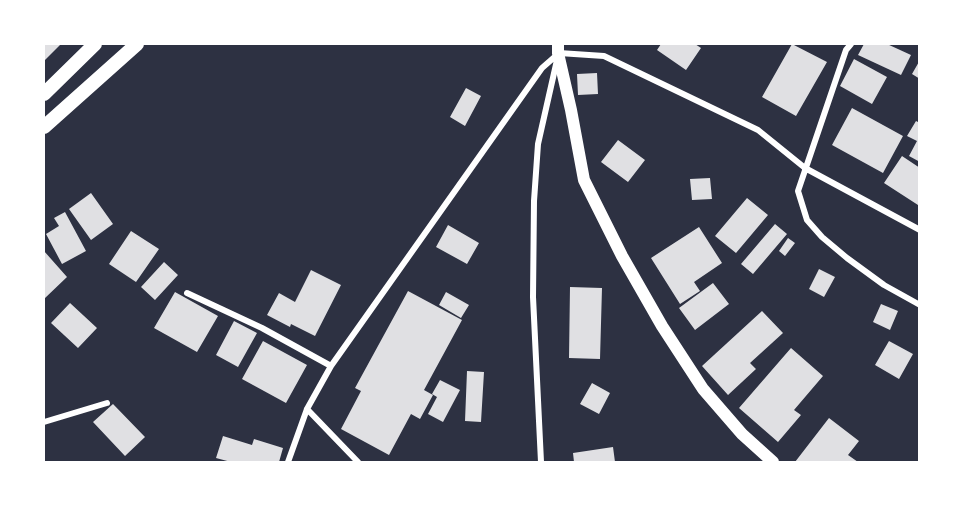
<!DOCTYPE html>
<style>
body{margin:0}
#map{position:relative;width:963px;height:506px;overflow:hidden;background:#2d3142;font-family:Figtree,sans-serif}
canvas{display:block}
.frame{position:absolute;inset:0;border:45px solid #fff;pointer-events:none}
</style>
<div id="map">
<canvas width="963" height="506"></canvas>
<div class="frame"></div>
</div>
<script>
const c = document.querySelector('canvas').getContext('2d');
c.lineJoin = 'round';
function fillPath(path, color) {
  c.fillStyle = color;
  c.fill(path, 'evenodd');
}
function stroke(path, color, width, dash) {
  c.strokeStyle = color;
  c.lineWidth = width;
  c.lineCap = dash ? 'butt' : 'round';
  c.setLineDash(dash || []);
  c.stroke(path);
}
const building = new Path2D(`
 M44 44H61L44 61Z
 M661 44H695L701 48 686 70 657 50Z
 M792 44 827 62 796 116 762 97Z
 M864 44H887L911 55 901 75 858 55Z
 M854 59 887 77 872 104 840 86Z
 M920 60V79L912 74Z
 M597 73 598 94 578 95 577 74Z
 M466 88 481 96 465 126 450 117Z
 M852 108 903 136 883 173 832 145Z
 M916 121 920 123V162L909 156 917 141 907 136Z
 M618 140 645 160 628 182 601 162Z
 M902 156 920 168 918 205 884 183Z
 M710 178 712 199 692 200 690 179Z
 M91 193 113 224 91 240 69 209Z
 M747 198 768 215 736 253 715 236Z
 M65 212 86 251 62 264 46 234 59 226 54 218Z
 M775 224 787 234 753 274 741 264Z
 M448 225 479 243 467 264 436 247Z
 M699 227 722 263 694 282 700 291 680 304 651 258Z
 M131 231 159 249 136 282 109 264Z
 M788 238 795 243 785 256 779 251Z
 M44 251 67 277 44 299Z
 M164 262 178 275 155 300 141 287Z
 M819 269 835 277 824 297 809 289Z
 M311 270 341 285 315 336 291 324 290 327 267 315 279 293 295 302Z
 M713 283 729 304 695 330 679 308Z
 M570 287 602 288 600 359 569 358Z
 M408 291 462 320 424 390 433 395 420 419 411 414 389 455 341 429 361 391 355 388Z
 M175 292 218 316 197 352 154 328Z
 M446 292 469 305 461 318 439 305Z
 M70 303 97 328 78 348 51 323Z
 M881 304 898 311 890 330 873 322Z
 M762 311 783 333 750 363 756 369 728 395 702 366Z
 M234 321 257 333 238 367 216 355Z
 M263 341 307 365 286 403 242 379Z
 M889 341 913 354 899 379 875 365Z
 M791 348 823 376 794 410 801 415 778 442 739 408Z
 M467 371 484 372 481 422 465 421Z
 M440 380 460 390 443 422 428 414 437 397 432 394Z
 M592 383 610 393 599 414 580 404Z
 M113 404 145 437 125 456 93 422Z
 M829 418 859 441 848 455 858 462H795Z
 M223 436 252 445 254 439 283 448 279 462H231L216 458Z
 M613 447 615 462H574L573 453Z`);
const minor = new Path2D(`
 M851 44 846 50 798 191 807 220 822 237 847 258 884 285 920 305
 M559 53 604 56 758 130 805 168 920 230
 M187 293 262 328 331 366
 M307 409 358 462
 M44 422 107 403
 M288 462 307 409 331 366 542 68 558 54
 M541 462 533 297 534 201 538 144 557 60`);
const secondary = new Path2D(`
 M558 44V53L571 110 584 180 622 256 662 326 703 389 742 434 773 462`);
const primary = new Path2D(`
 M44 94 95 44
 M44 127 137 44`);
fillPath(building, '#e0e0e3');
stroke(minor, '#fff', 6);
stroke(secondary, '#fff', 12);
stroke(primary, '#fff', 14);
</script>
